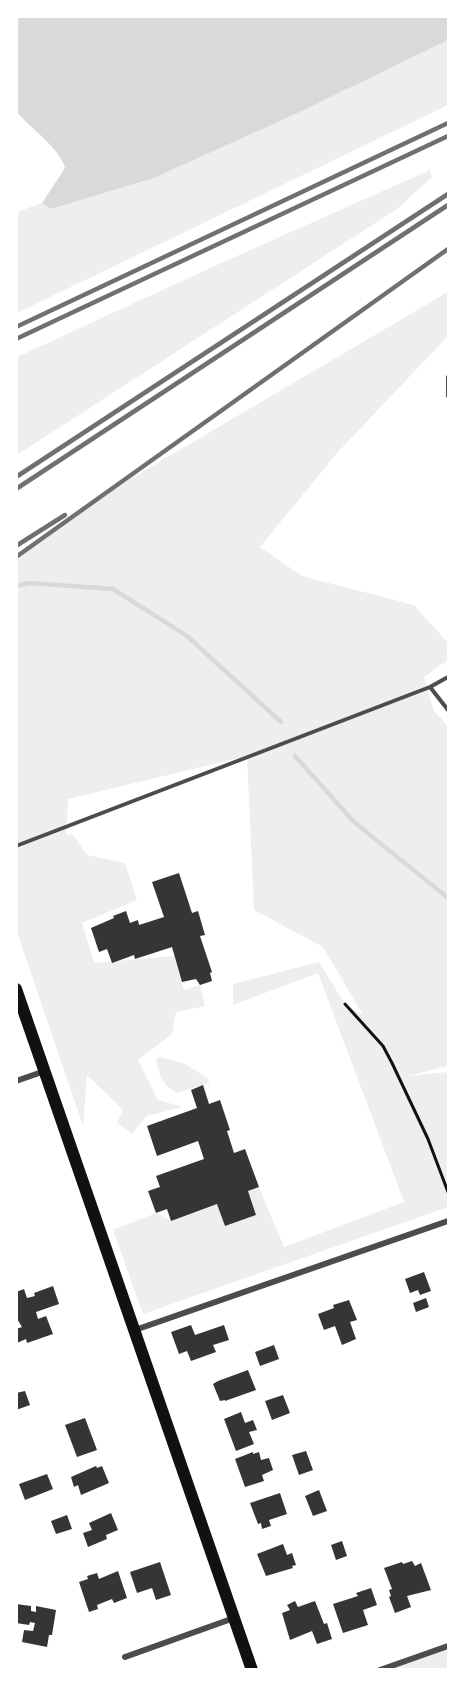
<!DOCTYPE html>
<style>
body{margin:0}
#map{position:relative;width:465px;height:1686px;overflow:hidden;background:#fff;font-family:"Work Sans",sans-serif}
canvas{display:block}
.frame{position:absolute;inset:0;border:18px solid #fff;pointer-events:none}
</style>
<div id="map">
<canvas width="465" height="1686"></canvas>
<div class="frame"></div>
</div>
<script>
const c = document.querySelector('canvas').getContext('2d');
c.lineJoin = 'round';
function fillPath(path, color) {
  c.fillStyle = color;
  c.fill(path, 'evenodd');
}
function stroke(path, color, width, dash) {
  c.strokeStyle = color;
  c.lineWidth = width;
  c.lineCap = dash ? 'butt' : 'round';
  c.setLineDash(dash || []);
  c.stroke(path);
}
const green = new Path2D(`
 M448 40V105L17 313V212L42 203 51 209 154 178 300 112Z
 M430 170 432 177 397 209 17 455V357L219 264Z
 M448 292V336L337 453 260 547 302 576 414 605 448 643V660L424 677 434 711 448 726V1066L407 1076 448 1072V1207L143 1314 113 1230 156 1213 171 1221 217 1204 226 1226 256 1215 248 1191 259 1187 284 1247 404 1202 318 973 233 1005V984L319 962 345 1004 363 1015 323 947 254 910 247 756 68 799 66 834 73 835 87 855 125 863 137 900 82 923 94 963 174 956 184 990 200 985 205 1006 176 1012 172 1034 138 1060 158 1100 183 1107 147 1116 132 1134 117 1123 123 1110 87 1075 83 1126 17 932V557L113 489Z
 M159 1057 183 1063 208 1078 209 1083 177 1093C163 1086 159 1075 156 1060Z
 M448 1645V1669H377Z`);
const water = new Path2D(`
 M16 17H448V40L300 112 154 178 51 209 42 203 65 168C59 147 31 129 17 112Z`);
const stream = new Path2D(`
 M16 586 29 583 113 589 187 636 281 722
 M295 756 354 822 448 898`);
const building = new Path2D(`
 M179 873 192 913 198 911 205 935 200 936 212 972 210 973 212 981 200 985 196 979 182 982 172 947 135 959 134 955 112 963 107 949 99 952 91 928 114 918 113 916 126 911 130 923 138 920 139 925 164 917 152 882Z
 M203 1085 209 1104 220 1100 230 1130 227 1131 234 1153 245 1149 259 1187 248 1191 256 1215 225 1226 217 1204 171 1221 167 1209 156 1213 148 1191 160 1187 156 1176 204 1159 198 1141 157 1156 147 1126 197 1108 191 1090Z
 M424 1272 431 1291 420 1295 418 1290 410 1293 405 1279Z
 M53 1286 59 1304 36 1312 38 1319 46 1316 53 1334 27 1343 26 1339 17 1343 16 1329 22 1327 16 1317V1292L24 1289 27 1298 35 1296 34 1293Z
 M426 1298 429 1307 416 1312 413 1303Z
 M349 1300 357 1320 350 1322 356 1339 342 1345 335 1326 324 1330 318 1314 334 1308 333 1305Z
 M191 1325 195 1335 224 1325 229 1340 213 1345 216 1352 191 1361 187 1351 179 1354 171 1332Z
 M274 1345 279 1359 260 1366 255 1352Z
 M248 1370 256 1390 225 1401V1400L220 1401 213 1384 218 1381Z
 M25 1391 30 1405 16 1410V1393Z
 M283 1395 290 1413 272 1420 265 1401Z
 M241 1412 245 1423 253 1420 257 1430 249 1432 254 1444 236 1451 224 1419Z
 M85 1418 97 1450 77 1457 65 1425Z
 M306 1451 313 1470 299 1475 292 1455Z
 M253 1452V1454L259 1452 261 1460 269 1458 273 1470 262 1475 264 1481 245 1487 235 1459Z
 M96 1466 97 1468 102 1466 109 1483 81 1495 78 1485 74 1487 71 1477Z
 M47 1474 53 1489 25 1500 19 1484Z
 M319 1490 327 1511 313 1516 305 1496Z
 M280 1493 287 1514 269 1520 271 1526 262 1529 261 1523 258 1524 250 1503Z
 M111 1513 118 1530 106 1535 107 1539 88 1547 83 1533 92 1530 89 1523Z
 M67 1515 72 1529 56 1534 51 1521Z
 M342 1541 347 1556 336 1560 331 1545Z
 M283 1544 287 1555 292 1553 296 1565 292 1566 293 1568 266 1576 257 1554Z
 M412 1561 415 1566 421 1563 431 1590 407 1596 411 1607 395 1613 389 1597 391 1596 389 1590 392 1589 384 1568 402 1562 403 1564Z
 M160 1562 171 1595 156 1600 152 1588 137 1593 130 1572Z
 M118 1571 127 1598 114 1603 112 1599 97 1605 98 1609 89 1612 79 1582 88 1579 87 1576 97 1573 99 1579Z
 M371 1588 377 1605 363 1610 368 1625 343 1633 333 1604 358 1596 356 1593Z
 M295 1601 298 1607 315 1601 324 1624 327 1623 332 1639 317 1644 312 1631 290 1640 282 1613 290 1610 287 1605Z
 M16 1604 31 1606V1611L36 1612V1606L56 1610 52 1635H49L47 1647 22 1642 24 1630 33 1631 35 1623 30 1622 29 1625 16 1623Z`);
const path = new Path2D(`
 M345 1004 383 1046 392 1063 428 1139 448 1192`);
const service = new Path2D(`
 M448 377V396
 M430 687 448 710
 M16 846 430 687 448 677`);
const minor = new Path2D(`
 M16 1081 45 1071
 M135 1330 448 1221
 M125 1657 234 1618
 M380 1670 448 1646`);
const primary = new Path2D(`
 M16 989 252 1670`);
const rail = new Path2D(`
 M16 327 448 123
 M16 339 448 136
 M16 477 448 194
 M16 489 448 205
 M16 546 65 515
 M16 557 448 249`);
fillPath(green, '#eee');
fillPath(water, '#d9d9d9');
stroke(stream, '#d9d9d9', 4.5);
fillPath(building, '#353535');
stroke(path, '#111', 3);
stroke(service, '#4c4c4c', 4);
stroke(minor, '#4c4c4c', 6);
stroke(primary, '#111', 12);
stroke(rail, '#707070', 4.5);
</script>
